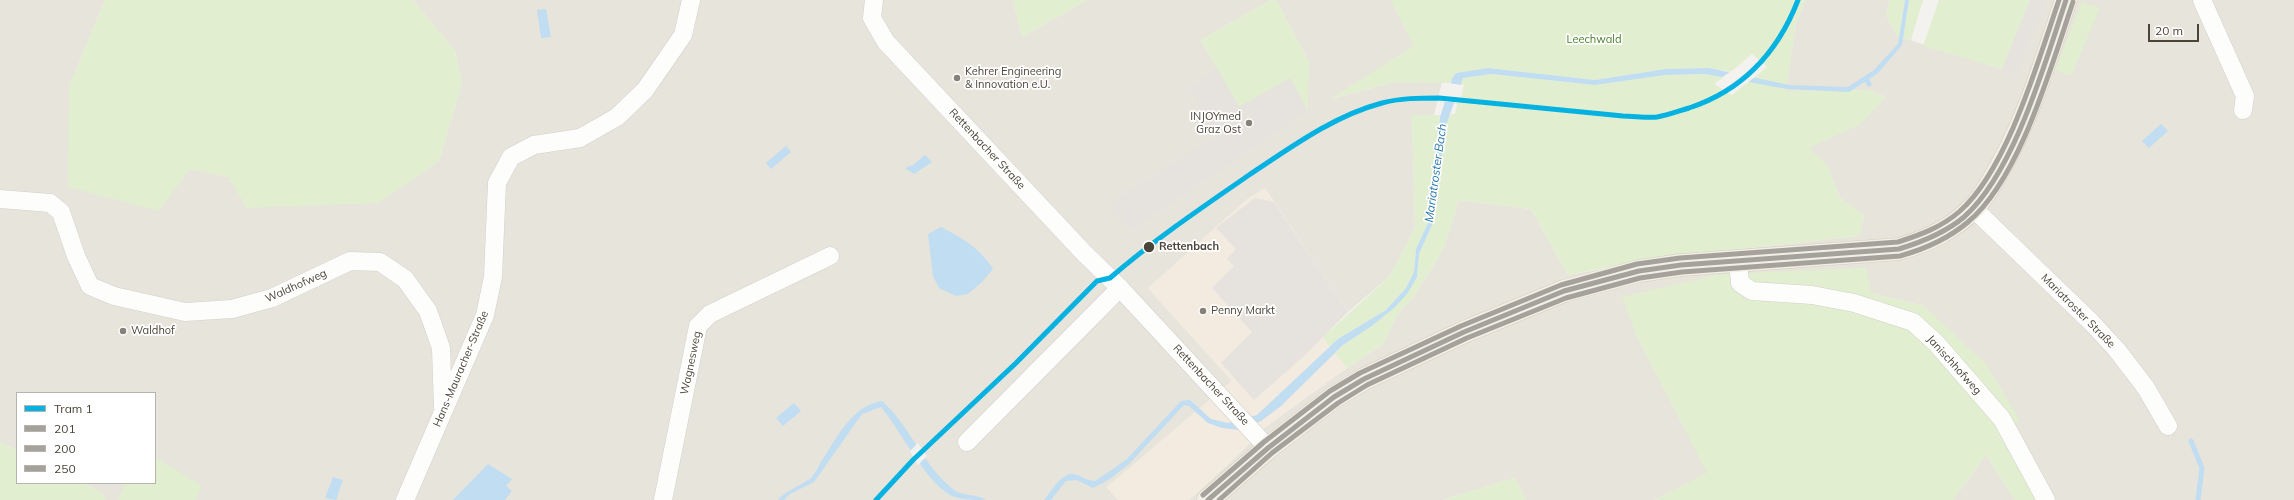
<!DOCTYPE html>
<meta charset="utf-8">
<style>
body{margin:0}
#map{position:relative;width:2294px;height:500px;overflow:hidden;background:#f4f2ee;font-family:Mulish,sans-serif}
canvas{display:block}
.legend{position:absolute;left:16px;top:392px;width:140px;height:92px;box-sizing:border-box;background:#fff;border:1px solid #b7b4b0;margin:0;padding:5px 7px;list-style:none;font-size:12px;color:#4b4439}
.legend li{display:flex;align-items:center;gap:8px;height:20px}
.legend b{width:20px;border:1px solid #b7b4b0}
.scale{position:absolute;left:2148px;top:24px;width:51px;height:18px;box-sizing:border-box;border:2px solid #4b4439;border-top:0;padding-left:5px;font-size:12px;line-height:14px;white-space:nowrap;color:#4b4439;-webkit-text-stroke:3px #fff;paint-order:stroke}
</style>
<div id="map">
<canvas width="2294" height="500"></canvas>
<ul class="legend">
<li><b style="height:5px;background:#04b2e1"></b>Tram 1</li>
<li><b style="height:5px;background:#a5a29c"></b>201</li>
<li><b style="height:5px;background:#a5a29c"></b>200</li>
<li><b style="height:5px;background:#a5a29c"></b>250</li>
</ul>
<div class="scale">20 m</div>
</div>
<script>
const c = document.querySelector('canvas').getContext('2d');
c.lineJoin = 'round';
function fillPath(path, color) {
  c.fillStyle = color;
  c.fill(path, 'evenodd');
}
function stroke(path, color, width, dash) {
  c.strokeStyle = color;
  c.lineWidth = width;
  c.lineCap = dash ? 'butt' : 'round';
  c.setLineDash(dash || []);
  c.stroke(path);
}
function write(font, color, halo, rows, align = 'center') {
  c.font = font + ' Mulish,sans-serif';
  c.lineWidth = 3.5;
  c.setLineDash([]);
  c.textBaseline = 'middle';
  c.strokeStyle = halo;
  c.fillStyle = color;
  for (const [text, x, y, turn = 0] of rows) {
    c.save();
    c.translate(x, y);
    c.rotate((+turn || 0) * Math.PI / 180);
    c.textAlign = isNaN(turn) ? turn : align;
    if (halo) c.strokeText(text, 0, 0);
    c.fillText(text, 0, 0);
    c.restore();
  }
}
const residential = new Path2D(`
 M0 0H105L69 87 190 168 228 177 439 161 462 83 455 51 413 0H1013L1022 37 1087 0H1271L1201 40 1217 68 1188 87 1217 136 1122 194 1132 231 1205 181 1309 62 1276 0H1391L1414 46 1331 99 1395 82H1442L1434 115H1412L1415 228 1390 276 1348 312 1265 188 1148 288 1232 381 1107 487 1118 500H107L99 491 83 483H155V393H17V450L0 442Z
 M1805 0H1890L1886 15 1897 36 2002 69 2030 0H2294V500H2040L1924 306 1871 293 1865 268 1636 334 1708 473 1655 500H1526L1515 478 1443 500H1189L1238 455 1265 427 1347 368 1383 344 1396 316 1414 296 1444 248 1459 200 1531 209 1568 275 1683 255 1859 236 1864 215 1840 198 1827 165 1721 151 1886 97 1868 90 1786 91 1795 26Z
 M1986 455 2015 500H1953Z`);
const commercial = new Path2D(`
 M1265 188 1348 312 1323 337 1347 368 1256 434 1238 455 1189 500H1118L1107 487 1232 381 1148 288 1247 199Z`);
const green = new Path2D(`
 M105 0H413L455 51 462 83 439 161 378 203 247 208 228 177 190 169 159 211 68 187 69 87Z
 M1013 0H1087L1022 37Z
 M1271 0H1276L1309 62 1308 111 1132 231 1111 208 1122 194 1216 136 1188 87 1217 68 1201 40Z
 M1391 0H1805L1795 26 1786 91 1868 90 1886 97 1859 125 1809 148 1827 165 1840 198 1864 215 1859 236 1683 255 1633 262 1568 275 1531 209 1459 200 1444 248 1414 296 1396 316 1383 344 1347 368 1335 353 1343 345 1394 308 1417 277 1419 254 1432 225 1446 125 1448 114H1455L1457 104 1437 102 1460 103 1464 85H1459L1463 78 1491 74 1595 85 1665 75 1705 74 1724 77 1714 84 1732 95 1767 67 1752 54 1731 72 1709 68 1666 69 1595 80 1488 68 1456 73 1450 83 1395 82 1330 99 1414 46Z
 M1890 0H1905L1899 37 1897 36 1886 15Z
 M1909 0H1923L1911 40 1903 38Z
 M1939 0H2030L2002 69 1923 46Z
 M2082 2 2100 8 2071 76 2055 70Z
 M1412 115H1440L1429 221 1416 249 1414 272 1406 288 1386 310 1338 339 1330 347 1323 337 1390 276 1415 228Z
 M1866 268 1871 293 1924 306 1986 364 2020 420 2004 434 2040 500H2015L1986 455 1953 500H1655L1707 473 1636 334 1622 297 1720 274Z
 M0 442 17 450V483H83L99 491 107 500H0Z
 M155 457 202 486 196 500H118L125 483H155Z
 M1515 478 1526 500H1443Z`);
const parking = new Path2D(`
 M2030 0H2046L2016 75 2002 69Z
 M1217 68 1239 107 1290 78 1308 111 1132 231 1111 208 1122 194 1216 136 1188 87Z
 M1255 198 1274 202 1348 312 1305 355 1254 400 1221 363 1252 332 1212 288 1234 266 1227 259 1236 249 1216 228Z`);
const water = new Path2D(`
 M1905 0H1909L1902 45 1877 74 1849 92 1787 89 1705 74 1665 75 1595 85 1491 74 1463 78 1446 125 1432 225 1419 254 1417 277 1407 294 1394 308 1373 325 1343 345 1281 406 1261 421 1240 430 1222 428 1208 423 1189 406 1184 405 1130 463 1110 479 1093 488 1077 480 1066 481 1051 500H1044C1052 491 1063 469 1077 475 1083 477 1088 481 1095 481L1126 460 1181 401 1190 400 1211 419 1228 423 1257 415 1338 339 1386 310 1406 288 1414 272 1416 249 1429 221 1440 117 1452 79 1456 73 1488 68 1595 80 1666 69 1709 68 1789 85 1848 87 1874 70 1898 44Z
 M546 9 551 37 541 38 537 10Z
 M2161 124 2168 131 2149 148 2142 141Z
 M786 146 791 152 771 169 766 163Z
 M925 155 932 162 914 174 905 168 913 165Z
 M941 227C962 238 980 248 993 269L983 281 968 294 956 296 939 288 933 276 928 234Z
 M882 401C911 427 923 466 954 490 962 496 977 494 986 500 975 500 962 500 952 496 925 482 902 432 881 407L862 414 814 482 790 494 784 500H778C789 488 799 487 811 478 815 474 818 467 821 462 837 438 851 406 882 401Z
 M794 403 801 411 783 426 776 418Z
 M488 464 512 479 506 486 512 491 505 500H453Z
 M333 477 343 480 336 500 325 498Z`);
const pier = new Path2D(`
 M1733 70 1754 75 1756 76 1746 84 1721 78Z
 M1448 83 1462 85 1455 102H1442Z
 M918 443 927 456 918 465 910 451Z`);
const stream = new Path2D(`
 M1866 78 1869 84
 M2191 441 2202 468 2198 500`);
const street = new Path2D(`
 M874 0 872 18 886 42 1084 253 1120 288 1268 448
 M2202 0 2245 96 2243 110
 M0 199 50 203 61 212 76 256 90 286 114 296 185 312 232 309 272 298 350 261 380 262 405 279 428 311 441 348 443 407
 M1973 208 2092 323 2117 350 2146 388 2168 426
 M1738 261 1740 283 1752 291 1812 295 1854 303 1913 322 1936 343 2002 419 2046 500
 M967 442 1120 288
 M405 500 485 315 493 277 497 183 511 157 534 145 580 138 617 117 645 90 683 35 691 0
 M663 500 698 326 710 314 830 256`);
const primary = new Path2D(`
 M1208 500 1268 448 1334 397 1364 379 1464 332 1564 291 1639 271 1681 265 1899 249C1927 241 1952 230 1972 209 1984 198 1993 180 2001 166 2030 114 2047 56 2066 0`);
const bus1 = new Path2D(`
 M1208 500 1268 448 1334 397 1364 379 1464 332 1564 291 1639 271 1681 265 1899 249C1922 242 1945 233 1964 217 2014 173 2045 63 2066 0`);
const bus2 = new Path2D(`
 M1219 500 1272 453 1338 403 1367 385 1467 338 1566 298 1640 278 1682 272 1900 256C1925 249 1948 239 1968 222 2020 179 2051 66 2073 2`);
const bus3 = new Path2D(`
 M1203 495 1264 442 1330 391 1360 373 1461 326 1561 285 1637 264 1680 258 1898 242C1920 235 1942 227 1960 211 2008 168 2038 61 2059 0`);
const tram1 = new Path2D(`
 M876 500 913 460 1016 363 1097 281 1110 278C1154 240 1201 208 1249 175 1290 148 1333 116 1382 103 1400 98 1420 98 1439 98L1623 116C1634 116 1646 118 1657 117 1668 115 1679 111 1689 108 1743 90 1778 52 1798 0`);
const markers = [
 [957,78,4,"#868178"],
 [1249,123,4,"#868178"],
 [1149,247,6,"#4b4439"],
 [1203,311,4,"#868178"],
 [123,331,4,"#868178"]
];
const parkNames = [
 ["Leechwald",1594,40]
];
const poiNames = [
 ["Kehrer Engineering",965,72],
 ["& Innovation e.U.",965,85],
 ["INJOYmed",1241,117,"right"],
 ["Graz Ost",1241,130,"right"],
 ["Penny Markt",1211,311],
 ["Waldhof",131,331]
];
const streetNames = [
 ["Rettenbacher Straße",987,149,47],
 ["Waldhofweg",296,286,-24],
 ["Mariatroster Straße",2078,311,45],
 ["Wagnesweg",691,363,-78],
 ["Janischhofweg",1954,365,48],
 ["Hans-Mauracher-Straße",461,369,-67],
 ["Rettenbacher Straße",1211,385,47]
];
const stopNames = [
 ["Rettenbach",1159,247]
];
const waterNames = [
 ["Mariatroster Bach",1436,173,-82]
];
fillPath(residential, '#e7e4dc');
fillPath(commercial, '#f3ebdf');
fillPath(green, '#e1eecf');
fillPath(parking, '#e6e3df');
fillPath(water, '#c0ddf1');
fillPath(pier, '#f4f2ee');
stroke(stream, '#c0ddf1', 5);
stroke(street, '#d2d0cb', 19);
stroke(primary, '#d6cebb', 23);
stroke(street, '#fdfdfc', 18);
stroke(primary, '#f2efe6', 22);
stroke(bus1, '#a5a29c', 5);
stroke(bus2, '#a5a29c', 5);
stroke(bus3, '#a5a29c', 5);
stroke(tram1, '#04b2e1', 5);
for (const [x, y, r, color] of markers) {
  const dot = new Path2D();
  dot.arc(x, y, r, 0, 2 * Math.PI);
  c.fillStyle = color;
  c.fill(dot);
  stroke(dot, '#fff', 1.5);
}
write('11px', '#4a7f2a', '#fff', parkNames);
write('11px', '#4b4439', '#fff', poiNames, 'left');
write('11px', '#4b4439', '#fff', streetNames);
write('bold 11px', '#4b4439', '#fff', stopNames, 'left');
write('italic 12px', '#2e7ab2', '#fff', waterNames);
</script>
